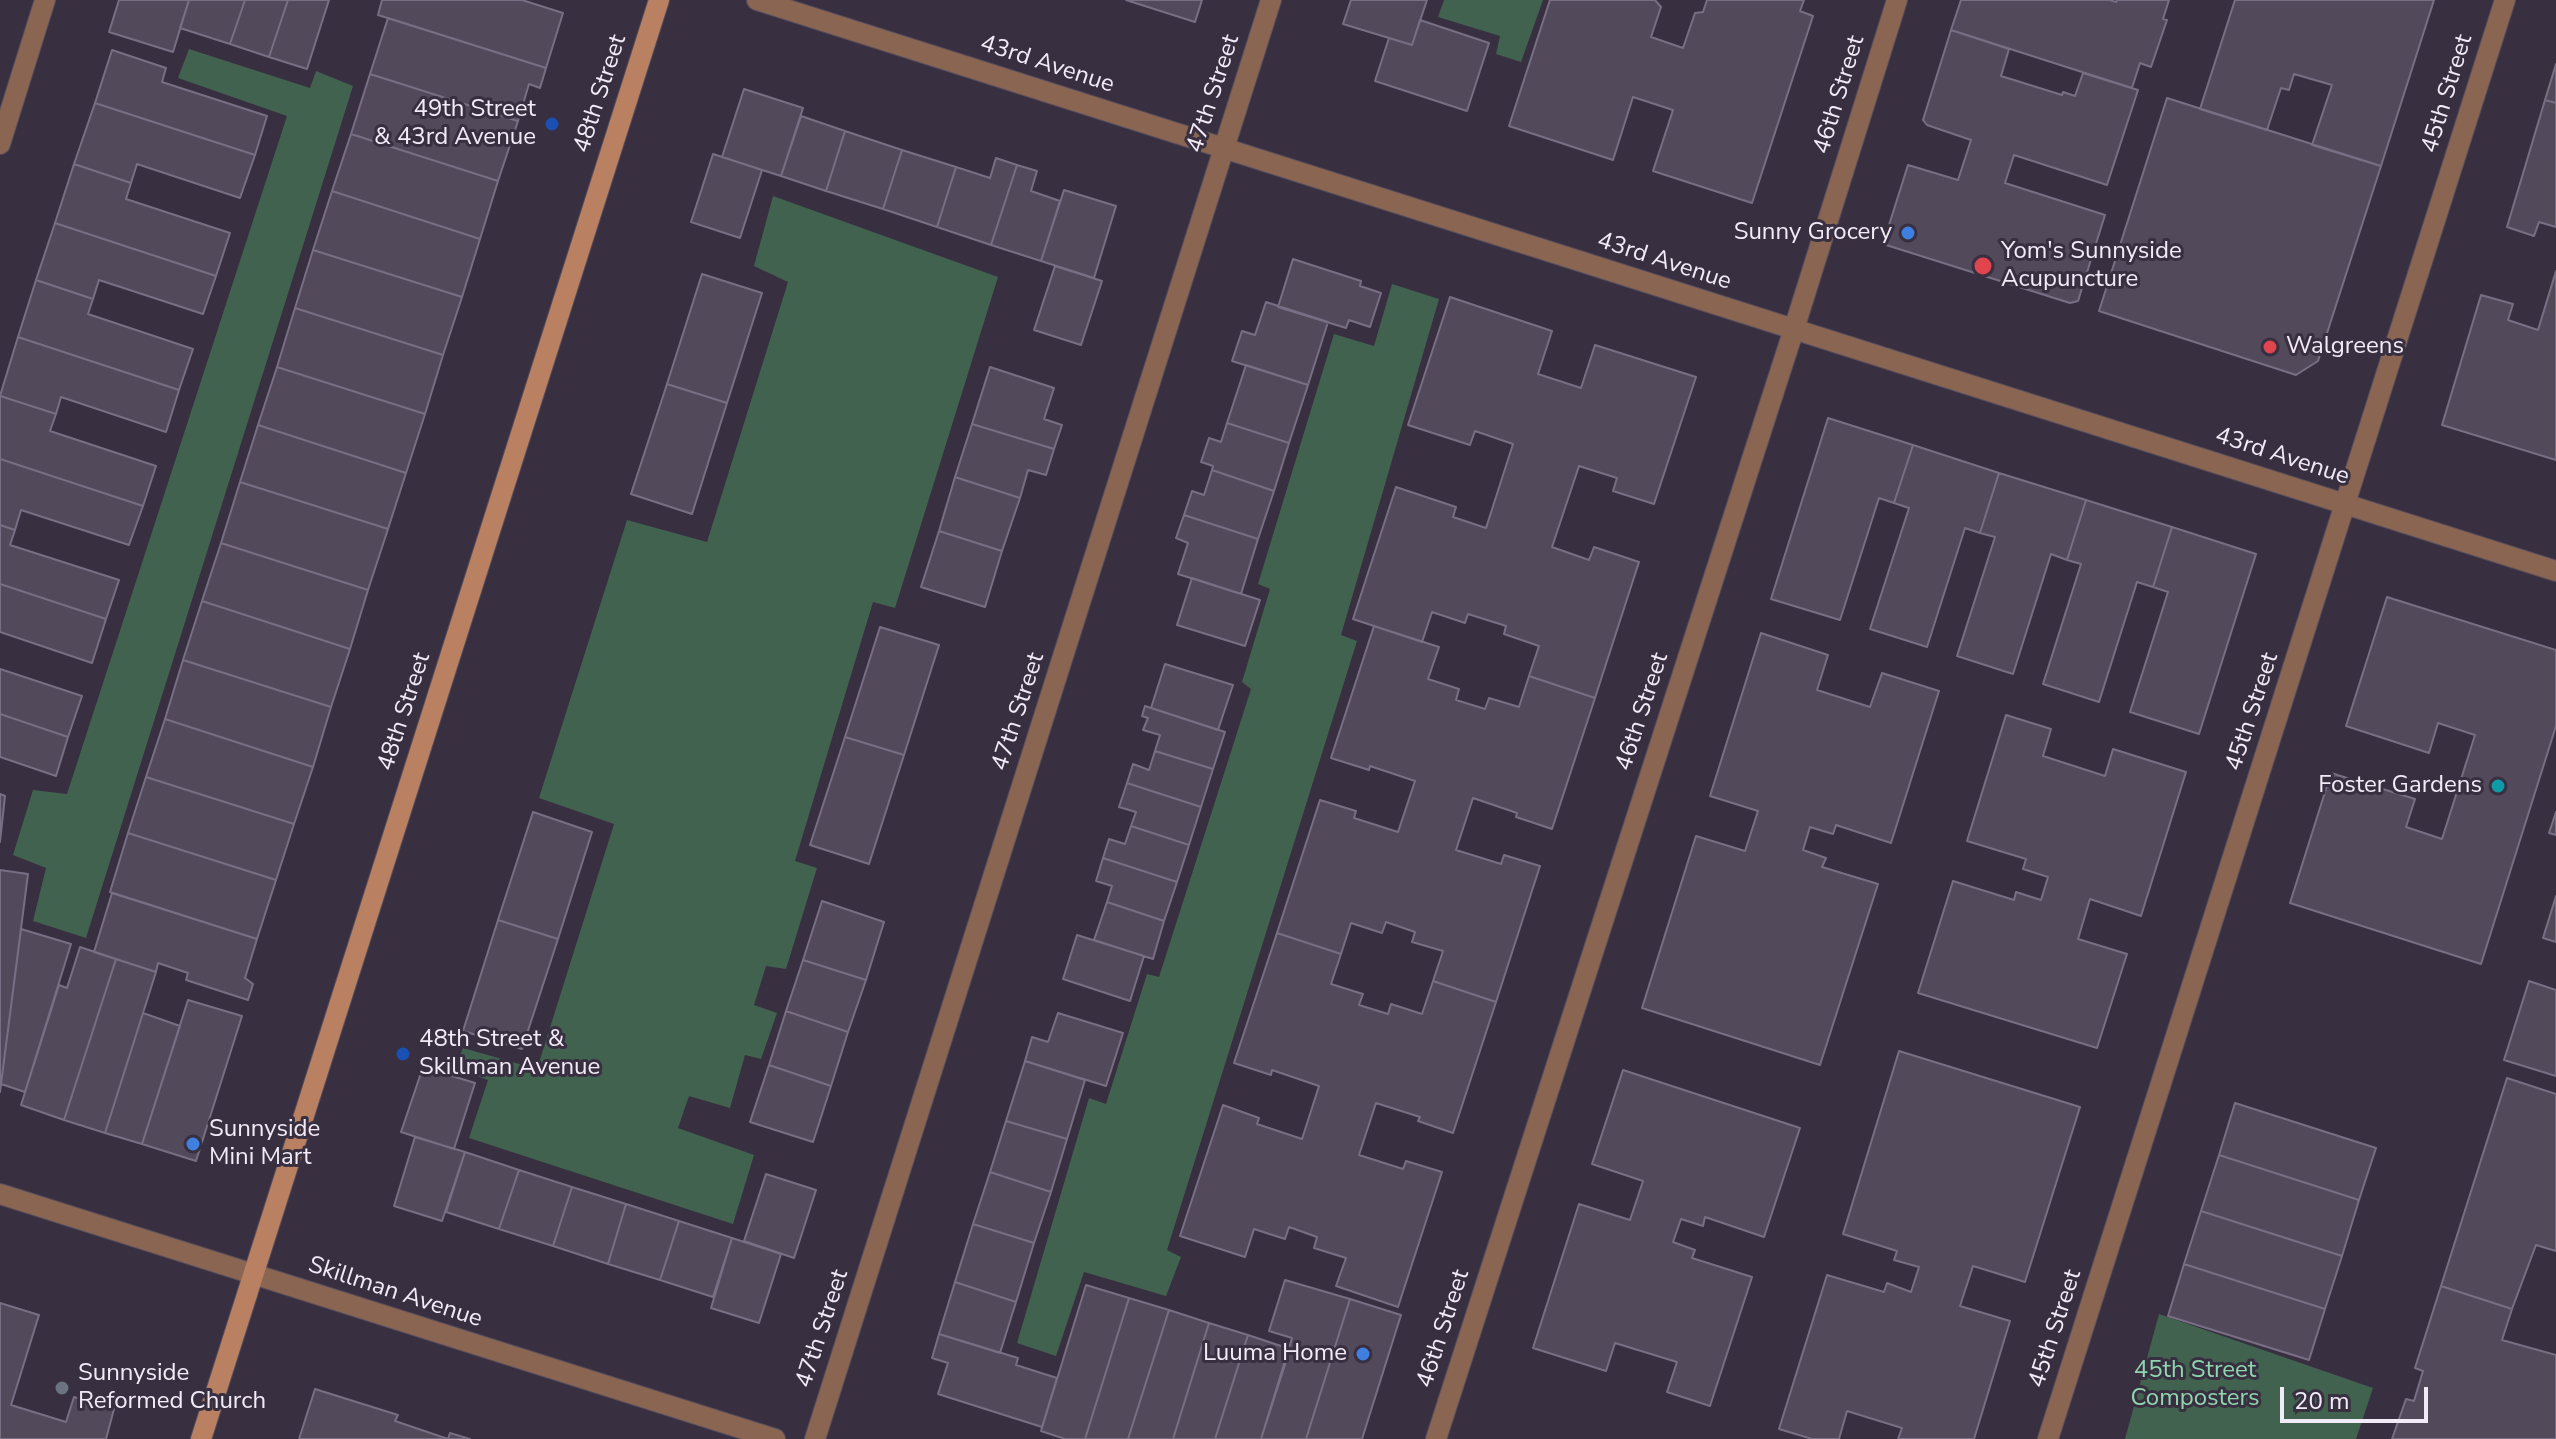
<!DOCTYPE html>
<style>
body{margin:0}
#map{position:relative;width:2556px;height:1439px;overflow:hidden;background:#382f40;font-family:"Nunito Sans",sans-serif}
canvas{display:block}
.scale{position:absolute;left:2280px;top:1387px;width:148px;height:36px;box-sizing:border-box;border:4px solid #f1ebf7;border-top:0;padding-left:10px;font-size:24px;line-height:28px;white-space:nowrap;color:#f1ebf7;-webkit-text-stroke:6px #382f40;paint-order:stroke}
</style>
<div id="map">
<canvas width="2556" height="1439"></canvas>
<div class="scale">20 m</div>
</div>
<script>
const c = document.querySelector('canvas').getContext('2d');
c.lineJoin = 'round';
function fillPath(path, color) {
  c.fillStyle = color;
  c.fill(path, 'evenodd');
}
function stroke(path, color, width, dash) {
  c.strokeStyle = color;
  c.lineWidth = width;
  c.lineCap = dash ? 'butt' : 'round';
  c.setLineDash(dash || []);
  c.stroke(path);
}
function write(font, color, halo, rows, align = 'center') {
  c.font = font + ' "Nunito Sans",sans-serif';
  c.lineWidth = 6;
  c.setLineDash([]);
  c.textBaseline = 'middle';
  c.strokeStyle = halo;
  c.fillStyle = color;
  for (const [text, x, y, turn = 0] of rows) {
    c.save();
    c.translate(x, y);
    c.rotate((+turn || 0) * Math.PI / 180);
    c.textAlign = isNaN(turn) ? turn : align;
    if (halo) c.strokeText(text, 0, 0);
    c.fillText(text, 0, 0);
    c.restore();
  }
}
const green = new Path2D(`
 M1444 0H1543L1521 62 1496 54 1500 36 1438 17Z
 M189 49 310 88 316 71 353 86 86 938 33 921 46 868 13 855 33 790 67 794 287 116 178 78Z
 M773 196 998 277 895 608 873 602 795 861 817 868 786 969 766 966 754 1005 777 1013 761 1059 745 1055 730 1108 689 1096 678 1128 754 1155 733 1224 469 1138 488 1080 455 1068 463 1048 537 1069 614 824 539 798 627 520 707 542 788 282 754 266Z
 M1392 284 1439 299 1341 635 1357 641 1167 1250 1181 1257 1166 1296 1084 1272 1056 1356 1017 1343 1089 1098 1106 1104 1147 974 1159 977 1251 689 1242 682 1270 589 1258 584 1334 334 1374 346Z
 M2159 1314 2373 1388 2356 1439H2125Z`);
const building = new Path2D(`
 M119 0H189L173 52 109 32Z
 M189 0H245L230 44 180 28Z
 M245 0H288L269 57 230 44Z
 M288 0H329L307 69 269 57Z
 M382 0H522L563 13 546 68 378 15Z
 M1126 0H1202L1195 22Z
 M1351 0H1427L1412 45 1343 24Z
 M1550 0H1655L1661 7 1651 37 1683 48 1695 13 1703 12 1707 0H1804L1800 11 1813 16 1752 203 1653 171 1673 110 1633 97 1613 160 1509 126Z
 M1961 0H2110L2116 2 2117 0H2169L2163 19 2167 20 2151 67 2140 63 2132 88 1951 30Z
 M2235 0H2434L2381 166 2312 145 2332 85 2294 74 2289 90 2281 88 2267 130 2200 109Z
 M388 18 546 68 540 88 529 84 518 121 370 74Z
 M1420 20 1489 43 1467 111 1375 81 1389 38 1412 45Z
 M1951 30 2009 49 2001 76 2062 95 2063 92 2075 96 2083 73 2138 90 2107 185 2014 155 2005 183 2105 215 2078 301 2070 303 1883 244 1908 165 1958 180 1971 140 1927 125 1923 120Z
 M112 50 166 68 162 82 267 116 255 155 95 103Z
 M2556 64V103L2545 100Z
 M370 74 518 121 498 181 351 134Z
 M744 89 803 108 781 176 722 157Z
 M2167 98 2381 166 2318 361 2296 375 2099 311Z
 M2545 100 2556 103V227L2539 222 2534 236 2507 227Z
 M95 103 255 155 240 198 137 164 131 183 74 164Z
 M801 116 845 131 826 191 781 176Z
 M845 131 902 150 883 209 826 191Z
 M351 134 498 181 480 239 332 191Z
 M902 150 956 167 937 227 883 209Z
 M713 154 762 170 740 238 691 222Z
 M996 158 1017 165 991 245 937 227 956 167 990 178Z
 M74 164 131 183 126 199 230 233 216 276 55 223Z
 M1017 165 1037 171 1031 191 1060 201 1041 261 991 245Z
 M1064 190 1116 206 1094 278 1041 261Z
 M332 191 480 239 462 297 313 250Z
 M55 223 216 276 203 314 99 280 93 299 36 280Z
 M313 250 462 297 443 355 295 308Z
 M1293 259 1361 281 1360 286 1381 293 1370 327 1349 320 1346 328 1278 307Z
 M1055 266 1102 281 1081 345 1034 330Z
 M2556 271V460L2442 425 2481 295 2513 304 2508 320 2538 330Z
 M702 274 762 293 727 403 667 384Z
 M36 280 93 299 88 314 193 349 179 390 18 337Z
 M1450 297 1552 331 1538 374 1581 388 1595 345 1696 377 1654 504 1613 491 1617 478 1579 466 1552 547 1589 560 1594 547 1639 562 1595 698 1529 676 1539 646 1504 634 1506 626 1468 614 1465 623 1432 612 1422 642 1353 619 1396 487 1456 507 1453 517 1486 528 1513 444 1475 431 1470 445 1408 425Z
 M1266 302 1328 322 1308 385 1232 361 1242 331 1255 335Z
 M295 308 443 355 425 414 277 367Z
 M18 337 179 390 166 432 61 397 56 414 0 396Z
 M1246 365 1308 385 1289 443 1227 423Z
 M277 367 425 414 406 473 258 425Z
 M990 367 1054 388 1044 419 1062 425 1054 449 972 424Z
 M667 384 727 403 692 514 631 494Z
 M0 396 56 414 50 431 156 466 143 506 0 459Z
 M1828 418 1913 445 1894 503 1879 498 1840 620 1771 599Z
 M1227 423 1289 443 1274 491 1212 470 1213 466 1201 462 1209 438 1221 442Z
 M972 424 1054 449 1046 475 1028 470 1020 498 955 477Z
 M258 425 406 473 388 529 240 482Z
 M1913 445 1999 473 1980 533 1965 528 1927 647 1870 629 1909 508 1894 503Z
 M0 459 143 506 129 545 21 510 15 530 0 525Z
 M1212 470 1274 491 1258 539 1184 515 1192 491 1204 495Z
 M1999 473 2086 500 2067 560 2051 554 2013 674 1957 656 1995 537 1980 533Z
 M955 477 1020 498 1002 551 939 531Z
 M240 482 388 529 368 590 221 543Z
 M2086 500 2172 527 2153 587 2137 582 2099 702 2043 684 2081 564 2067 560Z
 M1184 515 1258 539 1241 594 1178 574 1188 543 1176 538Z
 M0 525 15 530 10 545 119 580 106 619 0 584Z
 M2172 527 2256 554 2199 734 2130 712 2168 592 2153 587Z
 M939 531 1002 551 985 607 921 587Z
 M221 543 368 590 350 649 202 601Z
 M1192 578 1260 600 1245 646 1177 625Z
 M0 584 106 619 92 663 0 632Z
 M2387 597 2556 650V726L2481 964 2290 903 2331 773 2415 799 2406 827 2442 839 2475 735 2438 723 2429 753 2346 726Z
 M202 601 350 649 331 707 183 660Z
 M1374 626 1439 647 1428 679 1459 689 1456 700 1485 709 1489 698 1519 707 1529 676 1595 698 1552 829 1516 817 1517 813 1473 798 1456 850 1501 864 1504 855 1540 866 1496 1002 1433 981 1443 951 1412 942 1415 932 1386 922 1382 933 1351 923 1341 954 1277 933 1320 800 1356 811 1354 818 1398 832 1415 781 1370 766 1369 770 1331 758Z
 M880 627 939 645 904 755 845 737Z
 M1761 633 1828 655 1817 690 1870 707 1882 673 1939 691 1891 843 1836 825 1833 834 1810 827 1803 850 1826 858 1822 867 1878 884 1820 1065 1642 1008 1696 836 1745 851 1758 811 1710 796Z
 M183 660 331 707 313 767 165 719Z
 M1165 664 1233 685 1218 730 1151 708Z
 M0 669 82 696 68 737 0 714Z
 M1145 706 1225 732 1213 769 1155 751 1160 735 1143 730 1148 718 1142 716Z
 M0 714 68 737 56 776 0 757Z
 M2006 715 2051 729 2043 756 2105 776 2113 749 2186 772 2141 916 2090 899 2078 939 2127 954 2097 1048 1918 993 1953 881 2014 900 2016 892 2041 900 2048 877 2023 869 2026 859 1967 841Z
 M165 719 313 767 294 824 146 777Z
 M845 737 904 755 869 864 810 845Z
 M1155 751 1213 769 1201 807 1127 783 1133 764 1149 770Z
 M146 777 294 824 276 880 128 833Z
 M1127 783 1201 807 1189 845 1131 826 1136 812 1119 807Z
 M0 794 5 796 0 842Z
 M533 812 592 832 558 939 498 920Z
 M2556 812V835L2549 833Z
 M1131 826 1189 845 1177 882 1103 858 1109 839 1125 844Z
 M128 833 276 880 257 939 110 892Z
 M1103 858 1177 882 1164 921 1107 902 1112 886 1096 881Z
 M0 870 28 874 0 1092Z
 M112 893 257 939 245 978 253 984 248 1000 186 980 188 973 158 963 156 972 94 952Z
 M2556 896V942L2543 938Z
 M822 901 884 922 866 980 803 960Z
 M1107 902 1164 921 1153 959 1094 940Z
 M498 920 558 939 522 1049 463 1031Z
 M21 929 71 944 25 1092 1 1084Z
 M1277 933 1341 954 1331 984 1363 994 1359 1005 1388 1014 1391 1004 1422 1014 1433 981 1496 1002 1453 1133 1418 1121 1420 1117 1376 1103 1359 1155 1403 1169 1406 1161 1442 1172 1398 1307 1336 1286 1346 1258 1314 1248 1317 1237 1289 1227 1285 1239 1254 1229 1245 1257 1180 1236 1223 1105 1259 1118 1257 1124 1302 1139 1319 1086 1272 1070 1271 1075 1234 1063Z
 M1077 935 1144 956 1130 1001 1063 979Z
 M80 947 116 959 64 1120 21 1105 59 985 67 988Z
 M116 959 156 972 105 1133 64 1120Z
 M803 960 866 980 848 1032 786 1011Z
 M2529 981 2556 990V1076L2504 1060Z
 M188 1000 242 1016 196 1161 142 1144Z
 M786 1011 848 1032 831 1086 769 1065Z
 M143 1013 180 1026 142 1144 105 1133Z
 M1058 1013 1123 1033 1106 1086 1025 1061 1032 1037 1048 1042Z
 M1899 1051 2080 1107 2025 1282 1973 1266 1960 1306 2010 1321 1974 1439H1898L1902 1428 1847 1411 1839 1439H1812L1779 1429 1827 1275 1884 1292 1887 1283 1911 1292 1919 1267 1894 1260 1897 1251 1843 1234Z
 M1025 1061 1085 1080 1067 1139 1006 1121Z
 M769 1065 831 1086 813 1142 750 1122Z
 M423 1067 475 1083 454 1149 401 1132Z
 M1623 1070 1800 1128 1764 1237 1705 1217 1703 1226 1681 1219 1673 1242 1695 1250 1692 1258 1752 1277 1710 1406 1667 1392 1677 1362 1615 1343 1606 1371 1533 1348 1579 1204 1630 1220 1643 1181 1592 1164Z
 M2507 1078 2556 1094V1251L2536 1245 2512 1309 2441 1286Z
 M2235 1103 2376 1148 2359 1200 2219 1155Z
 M1006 1121 1067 1139 1051 1192 990 1172Z
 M415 1137 465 1152 442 1221 394 1206Z
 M465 1152 519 1170 499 1229 446 1212Z
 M2219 1155 2359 1200 2342 1256 2201 1211Z
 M519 1170 572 1187 553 1246 499 1229Z
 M990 1172 1051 1192 1034 1243 973 1224Z
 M766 1174 816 1190 794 1258 744 1241Z
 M572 1187 626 1204 608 1264 553 1246Z
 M626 1204 679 1221 660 1280 608 1264Z
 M2201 1211 2342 1256 2325 1309 2184 1264Z
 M679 1221 732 1238 713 1297 660 1280Z
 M973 1224 1034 1243 1016 1302 955 1282Z
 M732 1238 781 1254 759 1323 711 1308Z
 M2184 1264 2325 1309 2309 1360 2168 1316Z
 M1285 1280 1350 1299 1306 1439H1261L1292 1338 1269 1331Z
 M955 1282 1016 1302 1000 1353 939 1334Z
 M1086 1285 1129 1298 1085 1439H1065L1041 1431Z
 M2441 1286 2512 1309 2502 1340 2556 1355V1439H2392L2406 1399 2414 1401 2423 1371 2415 1368Z
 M1129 1298 1169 1310 1128 1439H1085Z
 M1350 1299 1401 1315 1362 1439H1306Z
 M0 1303 39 1315 11 1405 66 1422 74 1397 114 1409 106 1439H0Z
 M1169 1310 1209 1323 1173 1439H1128Z
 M1209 1323 1248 1335 1215 1439H1173Z
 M939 1334 1018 1358 1016 1365 1057 1378 1042 1427 938 1394 948 1363 932 1358Z
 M1248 1335 1290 1349 1261 1439H1215Z
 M315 1389 398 1415 395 1421 448 1439 450 1433 470 1439H299Z`);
const street = new Path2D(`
 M757 0 2556 571
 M0 144 45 0
 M0 1194 775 1439
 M815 1439 1271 0
 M1436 1439 1794 329 1897 0
 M2048 1439 2505 0`);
const secondary = new Path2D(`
 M201 1439 659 0`);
const markers = [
 [552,124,8,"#1a4fb4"],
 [1908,233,8,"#3f7fe0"],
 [1983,266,10,"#e0444e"],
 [2270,347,8,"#e0444e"],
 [2498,786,8,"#0f9aa8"],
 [403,1054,8,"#1a4fb4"],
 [193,1144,8,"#3f7fe0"],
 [1363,1354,8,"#3f7fe0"],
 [62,1388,8,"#6b7280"]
];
const streetNames = [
 ["43rd Avenue",1047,65,18],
 ["48th Street",601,94,-72],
 ["47th Street",1214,94,-72],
 ["45th Street",2448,94,-73],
 ["46th Street",1840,95,-73],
 ["43rd Avenue",1664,262,18],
 ["43rd Avenue",2282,457,18],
 ["48th Street",405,712,-72],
 ["47th Street",1019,712,-72],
 ["46th Street",1643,712,-72],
 ["45th Street",2253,712,-72],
 ["Skillman Avenue",395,1293,18],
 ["47th Street",823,1329,-72],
 ["46th Street",1444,1329,-72],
 ["45th Street",2056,1329,-72]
];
const poiNames = [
 ["49th Street",536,110,"right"],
 ["& 43rd Avenue",536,138,"right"],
 ["Sunny Grocery",1892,233,"right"],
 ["Yom's Sunnyside",2001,252],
 ["Acupuncture",2001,280],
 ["Walgreens",2286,347],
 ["Foster Gardens",2482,786,"right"],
 ["48th Street &",419,1040],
 ["Skillman Avenue",419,1068],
 ["Sunnyside",209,1130],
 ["Mini Mart",209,1158],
 ["Luuma Home",1347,1354,"right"],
 ["Sunnyside",78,1374],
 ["Reformed Church",78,1402]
];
const parkNames = [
 ["45th Street",2195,1371],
 ["Composters",2195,1399]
];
fillPath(green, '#426250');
fillPath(building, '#52495b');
stroke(building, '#796f84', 2);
stroke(street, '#564d5d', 22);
stroke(secondary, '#564d5d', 22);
stroke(street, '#896552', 20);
stroke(secondary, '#b98062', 20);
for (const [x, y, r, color] of markers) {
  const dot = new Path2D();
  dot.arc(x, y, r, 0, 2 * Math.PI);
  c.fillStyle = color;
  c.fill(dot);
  stroke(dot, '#382f40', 3);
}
write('24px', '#f1ebf7', '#382f40', streetNames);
write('24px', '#f1ebf7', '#382f40', poiNames, 'left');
write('24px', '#8fd6ae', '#382f40', parkNames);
</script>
